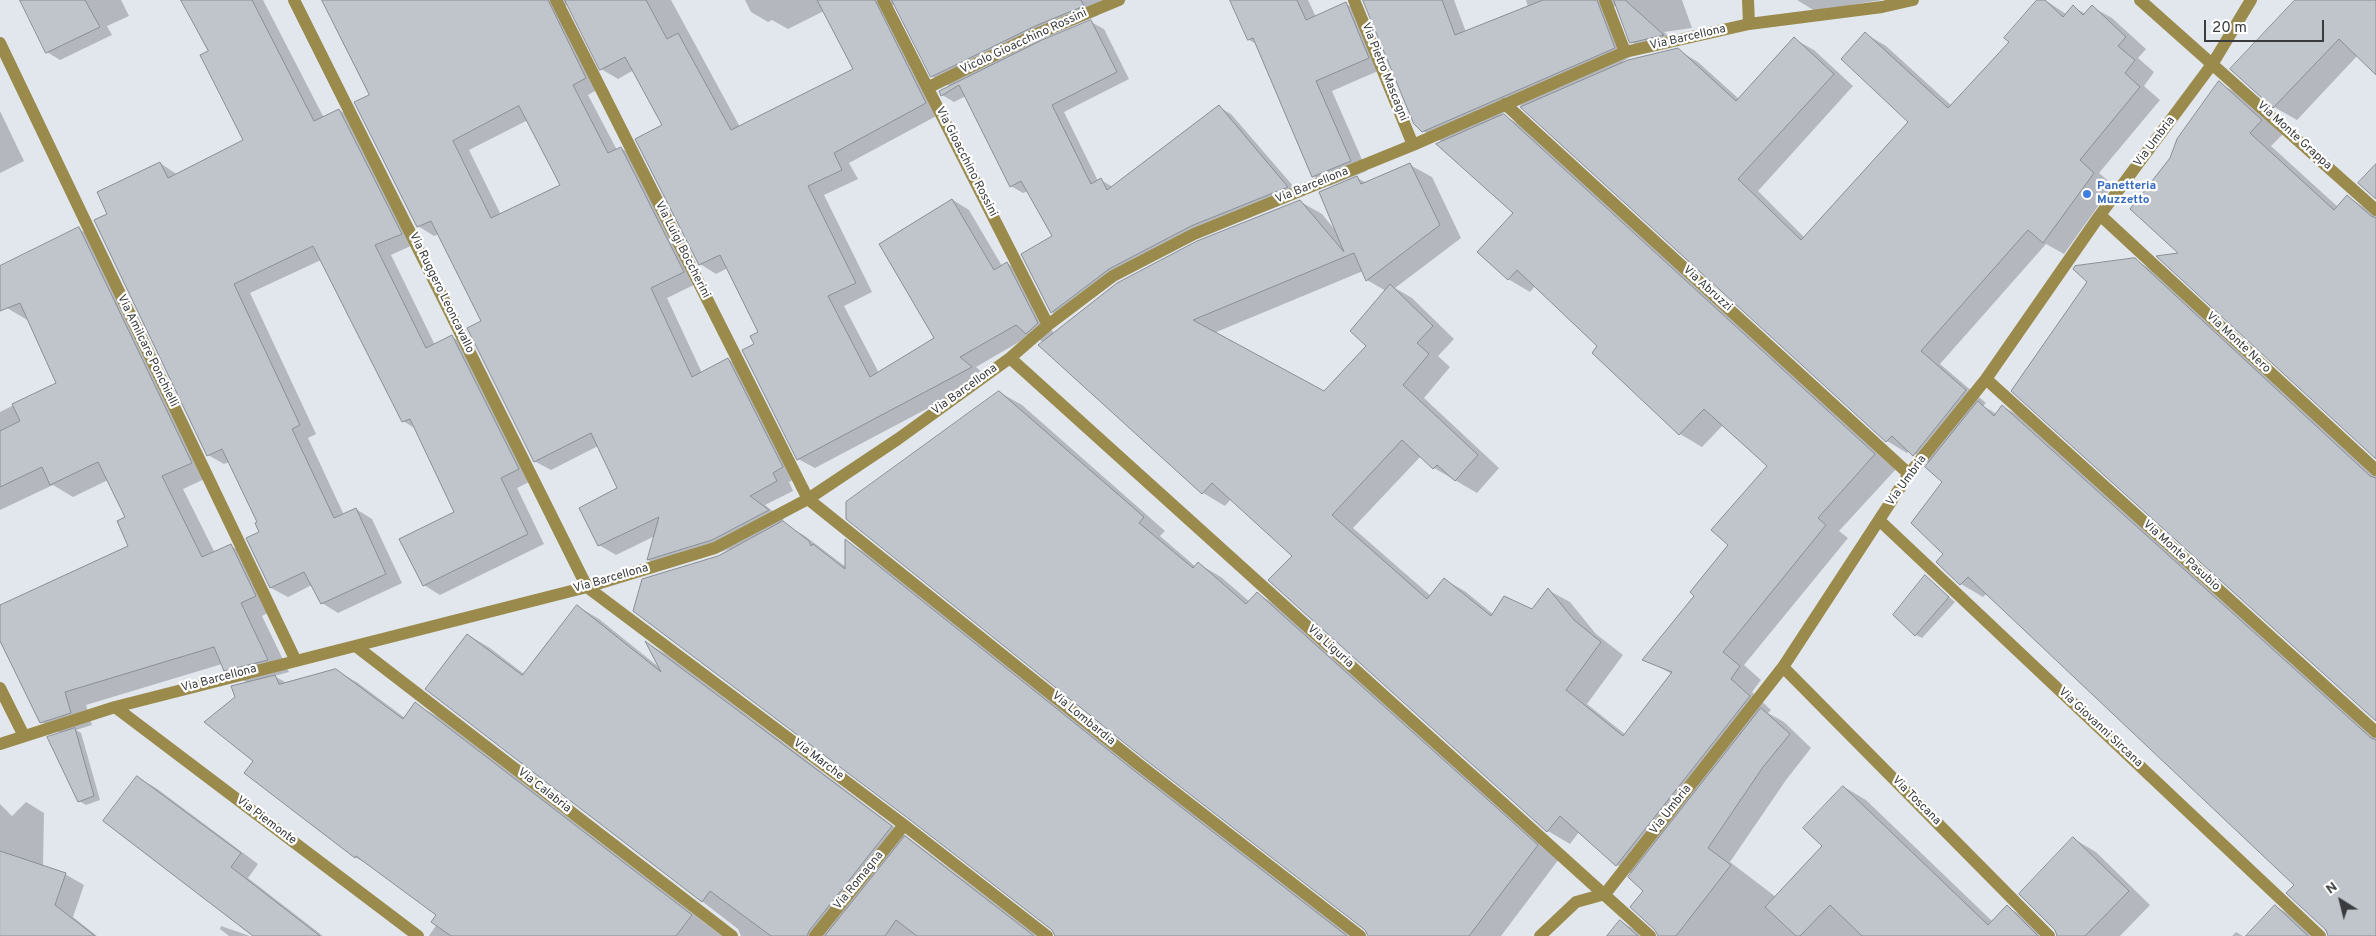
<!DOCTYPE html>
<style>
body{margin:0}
#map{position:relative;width:2376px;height:936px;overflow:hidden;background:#e2e7ee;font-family:Overpass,sans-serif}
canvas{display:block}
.north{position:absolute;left:2316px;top:876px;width:50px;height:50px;-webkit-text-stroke:4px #fff;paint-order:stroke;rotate:324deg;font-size:14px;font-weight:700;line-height:20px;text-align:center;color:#393b3d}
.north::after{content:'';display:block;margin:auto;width:18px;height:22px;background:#393b3d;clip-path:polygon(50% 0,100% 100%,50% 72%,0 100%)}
.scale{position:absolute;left:2204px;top:20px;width:120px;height:22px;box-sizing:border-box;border:2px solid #393b3d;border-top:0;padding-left:6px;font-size:15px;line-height:18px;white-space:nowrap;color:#393b3d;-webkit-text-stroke:4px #fff;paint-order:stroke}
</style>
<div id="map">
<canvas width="2376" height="936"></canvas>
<div class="north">N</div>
<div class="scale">20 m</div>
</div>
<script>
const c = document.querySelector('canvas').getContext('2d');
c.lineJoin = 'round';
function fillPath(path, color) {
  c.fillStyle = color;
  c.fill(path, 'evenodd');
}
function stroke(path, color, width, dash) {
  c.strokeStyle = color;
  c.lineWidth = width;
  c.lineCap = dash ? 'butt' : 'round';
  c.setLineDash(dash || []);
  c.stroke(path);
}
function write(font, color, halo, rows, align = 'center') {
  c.font = font + ' Overpass,sans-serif';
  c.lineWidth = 4.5;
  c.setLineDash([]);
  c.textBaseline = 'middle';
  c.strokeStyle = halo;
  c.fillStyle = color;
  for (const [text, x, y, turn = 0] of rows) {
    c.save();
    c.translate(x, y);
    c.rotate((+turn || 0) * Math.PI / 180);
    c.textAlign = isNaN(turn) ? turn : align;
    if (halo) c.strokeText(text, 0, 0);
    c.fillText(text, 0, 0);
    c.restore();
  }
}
const shadow = new Path2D(`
 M21 0H121L129 16 107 26 112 35 60 60 47 52Z
 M182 0H263L324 118 339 110 356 120 417 243 391 255 435 345 452 337 469 346 535 479 517 488 544 544 440 595 424 585 456 512 416 429 403 421 321 260 250 293 316 434 308 438 344 515 356 509 372 519 402 583 338 613 322 603 312 585 288 597 271 588 248 538 261 533 259 523 229 462 224 464 208 455 109 214 160 163 178 175 245 141 210 51Z
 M323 0H671L740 127 855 70 824 11 788 29 772 20 768 22 751 12 745 0H1126L1098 12 1099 15 1043 39 1044 41 1091 22 1104 29 1129 79 1064 112 1098 181 1101 180 1113 187 1219 107 1231 114 1300 194 1204 233 1122 276 1064 319 1052 312 1053 236 1028 191 1023 193 1011 186 966 96 954 102 942 95 951 87 932 76 895 3 892 6 942 113 849 163 858 179 824 195 872 292 844 306 879 373 935 339 953 200 969 210 1002 266 1007 263 1023 273 1054 334 1299 201 1322 214 1335 230 1357 178 1367 183 1410 165 1432 177 1461 238 1395 288 1412 298 1454 339 1438 356 1450 367 1424 398 1499 468 1477 493 1434 468 1421 456 1353 528 1431 596 1444 579 1466 592 1494 615 1533 611 1548 590 1570 602 1596 634 1623 655 1587 704 1626 735 1672 674 1644 659 1695 596 1730 544 1769 466 1723 425 1702 447 1680 434 1593 353 1599 346 1535 286 1530 292 1508 279 1515 213 1443 142 1423 131 1364 0H1454L1466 32 1528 7 1526 0H1682L1692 28 1664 32 1678 44 1648 51 1631 42 1617 4 1613 8 1630 57 1622 62 1678 50 1698 62 1739 99 1794 39 1814 50 1853 86 1758 191 1805 238 1910 122 1866 34 1886 46 1952 106 2011 42 2038 0H2045L2066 14 2073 7 2086 14 2092 7 2112 18 2146 49 2138 58 2154 72 2144 86 2160 100 2099 173 2113 185 2064 254 2046 244 1940 364 1986 403 1983 406 1997 414 2002 406 2025 419 2376 737V936H2329L2295 885 1987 593 1983 597 1961 584 1938 562 1945 553 1944 482 1930 464 1909 450 1907 453 1887 441 1520 105 1501 114 1526 128 1897 468 1839 531 1848 538 1744 665 1761 680 1752 692 1771 710 1768 713 1784 722 1811 748 1786 780 1730 862 1776 897 1824 846 1844 787 1866 800 1993 922 2007 907 2030 920 2046 936H1659L1645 891 1632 874 1617 865 1579 832 1570 844 1548 831 1270 580 1294 555 1231 499 1225 506 1203 493 1040 345 1043 342 1031 335 976 367 987 377 815 468 798 459 756 345 760 332 728 268 716 274 700 264 664 125 634 70 618 79 601 69 568 3 564 9 602 87 588 95 617 150 621 148 637 158 700 282 667 298 702 373 728 359 744 369 799 477 789 482 793 491 765 505 784 520 781 522 805 536 846 567 847 542 868 554 1351 936H1056L1053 929 718 557 730 549 665 569 648 560 655 536 616 555 599 545 618 489 598 446 551 470 534 461 482 321 439 234 434 236 418 226 371 95ZM528 120 562 185 501 215 469 150ZM1363 271 1367 280 1386 291 1368 346 1324 393 1214 333Z
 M1231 0H1308L1316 17 1346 4 1363 13 1385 68 1332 91 1367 171 1330 186 1313 176 1258 45 1249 40Z
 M1797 0H1882L1815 11Z
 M2296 0H2376V73L2358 55 2297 120 2274 107 2232 69Z
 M2219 83 2242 96 2284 133 2271 146 2338 207 2348 197 2376 215V457L2181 254 2171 159Z
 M0 111 24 161 0 173Z
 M79 229 101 242 213 475 183 489 215 553 231 546 253 558 277 608 262 616 289 672 274 676 287 683 336 670 358 683 405 718 416 704 438 717 722 936H429L437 924 438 915 377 870 355 857 246 773 255 761 237 697 248 683 225 670 222 664 86 705 92 725 76 730 81 733 100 800 86 805 79 801 62 734 41 722 0 638V606L130 547 126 518 108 480 73 497 53 485 0 510V412L58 383 29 321 7 308 0 293V267Z
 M2134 259 2157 273 2376 475V719Z
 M999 392 1022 405 1165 531 1160 536 1196 567 1199 564 1221 577 1250 602 1257 594 1279 606 1559 859 1501 936H1369Z
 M1926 577 1955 602 1922 638 1916 635Z
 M577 606 599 619 660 668 648 644 668 655 1038 936H741L738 929 427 689 468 635 490 648 524 674Z
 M137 777 156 788 258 864 248 878 323 936H255Z
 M26 802 44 813 43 867 65 874 84 885 73 917 97 936H0V804L12 816Z
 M2074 839 2096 852 2150 905 2120 936H2057Z
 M2275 906 2298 919 2315 936H2247Z
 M1620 921 1642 934 1644 936H1608Z
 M221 926 250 936H229L220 929Z
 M2236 932 2243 936H2232Z`);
const building = new Path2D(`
 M20 0H85L100 27 46 53Z
 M181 0H252L314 121 339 109 402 234 375 245 426 348 452 335 519 469 501 478 528 534 423 586 399 539 454 512 410 419 402 422 313 246 234 284 300 425 292 429 334 518 356 508 386 574 321 604 304 572 270 588 246 538 259 532 255 523 257 522 222 449 207 456 94 220 107 214 97 192 160 162 168 178 243 140 200 55 208 51Z
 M322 0H548L586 78 573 85 608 153 621 147 684 272 651 288 692 377 728 358 783 467 773 473 777 481 750 496 769 510 712 540 647 560 659 517 598 546 579 508 617 488 591 433 534 462 467 328 481 321 431 221 417 227 354 102 369 95ZM519 106 560 185 491 218 453 141Z
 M565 0H646L667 39 678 33 731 130 853 69 817 0H875L926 103 834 153 842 170 808 186 856 283 828 296 870 377 934 338 879 244 952 199 994 270 1007 262 1038 323 1026 334 1016 325 960 357 972 367 797 460 742 350 754 344 750 336 758 332 720 255 699 265 635 139 662 125 625 57 600 70Z
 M892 0H1081L1084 6 1035 26 931 77Z
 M1230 0H1297L1306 20 1346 2 1369 58 1316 81 1351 161 1312 177 1253 38 1248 40Z
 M1363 0H1442L1455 35 1543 0H1597L1615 48 1422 132 1414 124Z
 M1614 0H1625L1664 35 1630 43Z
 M2037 0H2045L2063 17 2073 5 2083 15 2092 5 2126 37 2118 46 2135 60 2125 73 2140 87 2080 160 2094 173 2043 243 2028 230 1921 351 1966 390 1913 456 1892 436 1886 442 1520 107 1628 60 1678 48 1736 101 1794 37 1834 74 1738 179 1801 240 1908 122 1841 59 1865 32 1948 108 2009 42 2004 38Z
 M2295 0H2376V75L2339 39 2273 108 2230 69Z
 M1091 20 1117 72 1052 105 1091 184 1101 178 1107 190 1219 105 1288 187 1191 226 1109 269 1051 313 1021 254 1052 236 1021 181 1010 187 959 85 941 96 939 91 1042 40Z
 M2219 81 2262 120 2250 133 2334 210 2347 195 2371 216 2376 218V459L2156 256 2178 253 2130 209 2170 158 2177 139Z
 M1504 114 1875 454 1818 518 1826 525 1723 652 1740 666 1731 679 1750 696 1616 866 1560 816 1547 832 1268 580 1292 556 1212 483 1202 494 1038 345 1117 283 1197 241 1300 200 1344 252 1319 192 1357 176 1361 184 1410 163 1440 225 1366 281 1354 253 1193 320 1324 391 1366 346 1350 331 1390 284 1433 326 1417 343 1429 354 1403 385 1478 455 1455 481 1437 465 1433 469 1402 440 1332 515 1427 599 1444 578 1491 616 1504 596 1532 609 1548 588 1574 620 1601 642 1566 690 1623 736 1672 672 1642 660 1694 596 1690 592 1728 545 1711 530 1767 466 1704 409 1679 435 1592 353 1597 346 1517 270 1508 280 1477 252 1513 213 1436 144Z
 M2376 164V199L2358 183Z
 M79 227 192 463 162 476 202 557 231 544 256 596 241 603 268 660 224 671 214 647 65 692 71 713 40 723 0 641V605L128 546 117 521 125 517 98 462 50 485 42 467 0 487V431L20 421 12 404 56 383 20 303 0 311V266Z
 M2135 258 2370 476 2376 478V721L2011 391 2087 282 2073 269 2075 266Z
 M999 391 1144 517 1139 523 1193 568 1198 562 1246 604 1257 592 1538 845 1469 936H1368L1365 930 1142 757 846 519V502Z
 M1978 401 1994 416 2002 405 2371 738 2376 740V936H2328L2326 930 2286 893 2294 885 1968 577 1960 585 1936 562 1943 554 1911 523 1942 482 1925 467Z
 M783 521 809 541 811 546 813 544 845 569V539L1132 769 1347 936H1055L1052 930 909 819 633 611 642 579 718 556Z
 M1925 575 1949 597 1915 636 1893 615Z
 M577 605 661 672 645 641 892 826 809 931 807 936H771L710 891 702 902 425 689 467 634 522 675Z
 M336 669 403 719 415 702 692 915 676 936H451L431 922 436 915 356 856 355 858 244 773 253 761 204 722 235 697 231 686 275 675 279 684Z
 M1761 708 1790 734 1763 767 1708 848 1731 865 1676 936H1658L1655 930 1630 907 1643 891 1628 877Z
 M75 728 94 796 78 802 47 737Z
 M137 776 241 853 231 867 320 936H253L103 821Z
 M1843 786 1988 925 2007 905 2038 936H1862L1830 905 1800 936H1796L1765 907 1822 846 1803 828Z
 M905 836 1034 936H917L896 920 885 936H825Z
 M2073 837 2129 891 2085 936H2057L2055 930 2019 894Z
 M0 851 66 873 55 905 95 936H0Z
 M2275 905 2308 936H2246Z
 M1620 920 1638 936H1607Z`);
const minor = new Path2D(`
 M294 0 587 587 904 825 1047 936
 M556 0 808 499 1137 763 1360 936
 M883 0 1048 325
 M1354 0 1413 145
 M1605 0 1625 52
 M1748 0 1749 24
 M2140 0 2376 210
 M0 43 295 659
 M929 87 1039 33 1119 0
 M1505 104 1909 474
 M2100 215 2376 470
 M1010 358 1650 936
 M1986 379 2376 732
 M1879 520 2320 936
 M357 647 732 936
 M1783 667 2049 936
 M0 688 24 736
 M115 707 418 936
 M0 744 115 707 587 587 715 548 808 499 898 439 1010 358 1048 325 1113 276 1194 234 1413 145 1625 52 1749 24 1882 7 1913 0
 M815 936 904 825
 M1540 936 1576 902 1605 894 1783 667 1909 474 1986 379 2100 215 2213 63 2251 0`);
const markers = [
 [2087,194,5,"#3f7fe0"]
];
const streetNames = [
 ["Via Barcellona",1688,38,-13],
 ["Vicolo Gioacchino Rossini",1024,42,-25],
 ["Via Pietro Mascagni",1384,72,68],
 ["Via Monte Grappa",2294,136,42],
 ["Via Umbria",2155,142,-53],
 ["Via Gioacchino Rossini",966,162,63],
 ["Via Barcellona",1312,186,-22],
 ["Via Luigi Boccherini",682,250,63],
 ["Via Abruzzi",1707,289,42],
 ["Via Ruggero Leoncavallo",441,293,64],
 ["Via Monte Nero",2238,343,43],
 ["Via Amilcare Ponchielli",147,351,64],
 ["Via Barcellona",965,390,-36],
 ["Via Umbria",1907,481,-54],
 ["Via Monte Pasubio",2181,556,42],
 ["Via Barcellona",611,579,-16],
 ["Via Liguria",1330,647,42],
 ["Via Barcellona",219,679,-15],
 ["Via Lombardia",1083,719,39],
 ["Via Giovanni Sircana",2100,728,43],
 ["Via Marche",818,760,37],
 ["Via Calabria",544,791,38],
 ["Via Toscana",1916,801,45],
 ["Via Umbria",1671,810,-52],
 ["Via Piemonte",266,821,37],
 ["Via Romagna",859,881,-51]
];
const shopNames = [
 ["Panetteria",2097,187],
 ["Muzzetto",2097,201]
];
fillPath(shadow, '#0003');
fillPath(building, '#c0c5cb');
stroke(building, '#898e94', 1);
stroke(minor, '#9a8b4c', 12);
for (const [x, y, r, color] of markers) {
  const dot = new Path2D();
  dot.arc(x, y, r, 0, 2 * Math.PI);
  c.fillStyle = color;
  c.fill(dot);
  stroke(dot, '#fff', 2);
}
write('12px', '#393b3d', '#fff', streetNames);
write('bold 12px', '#366cbe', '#fff', shopNames, 'left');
</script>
